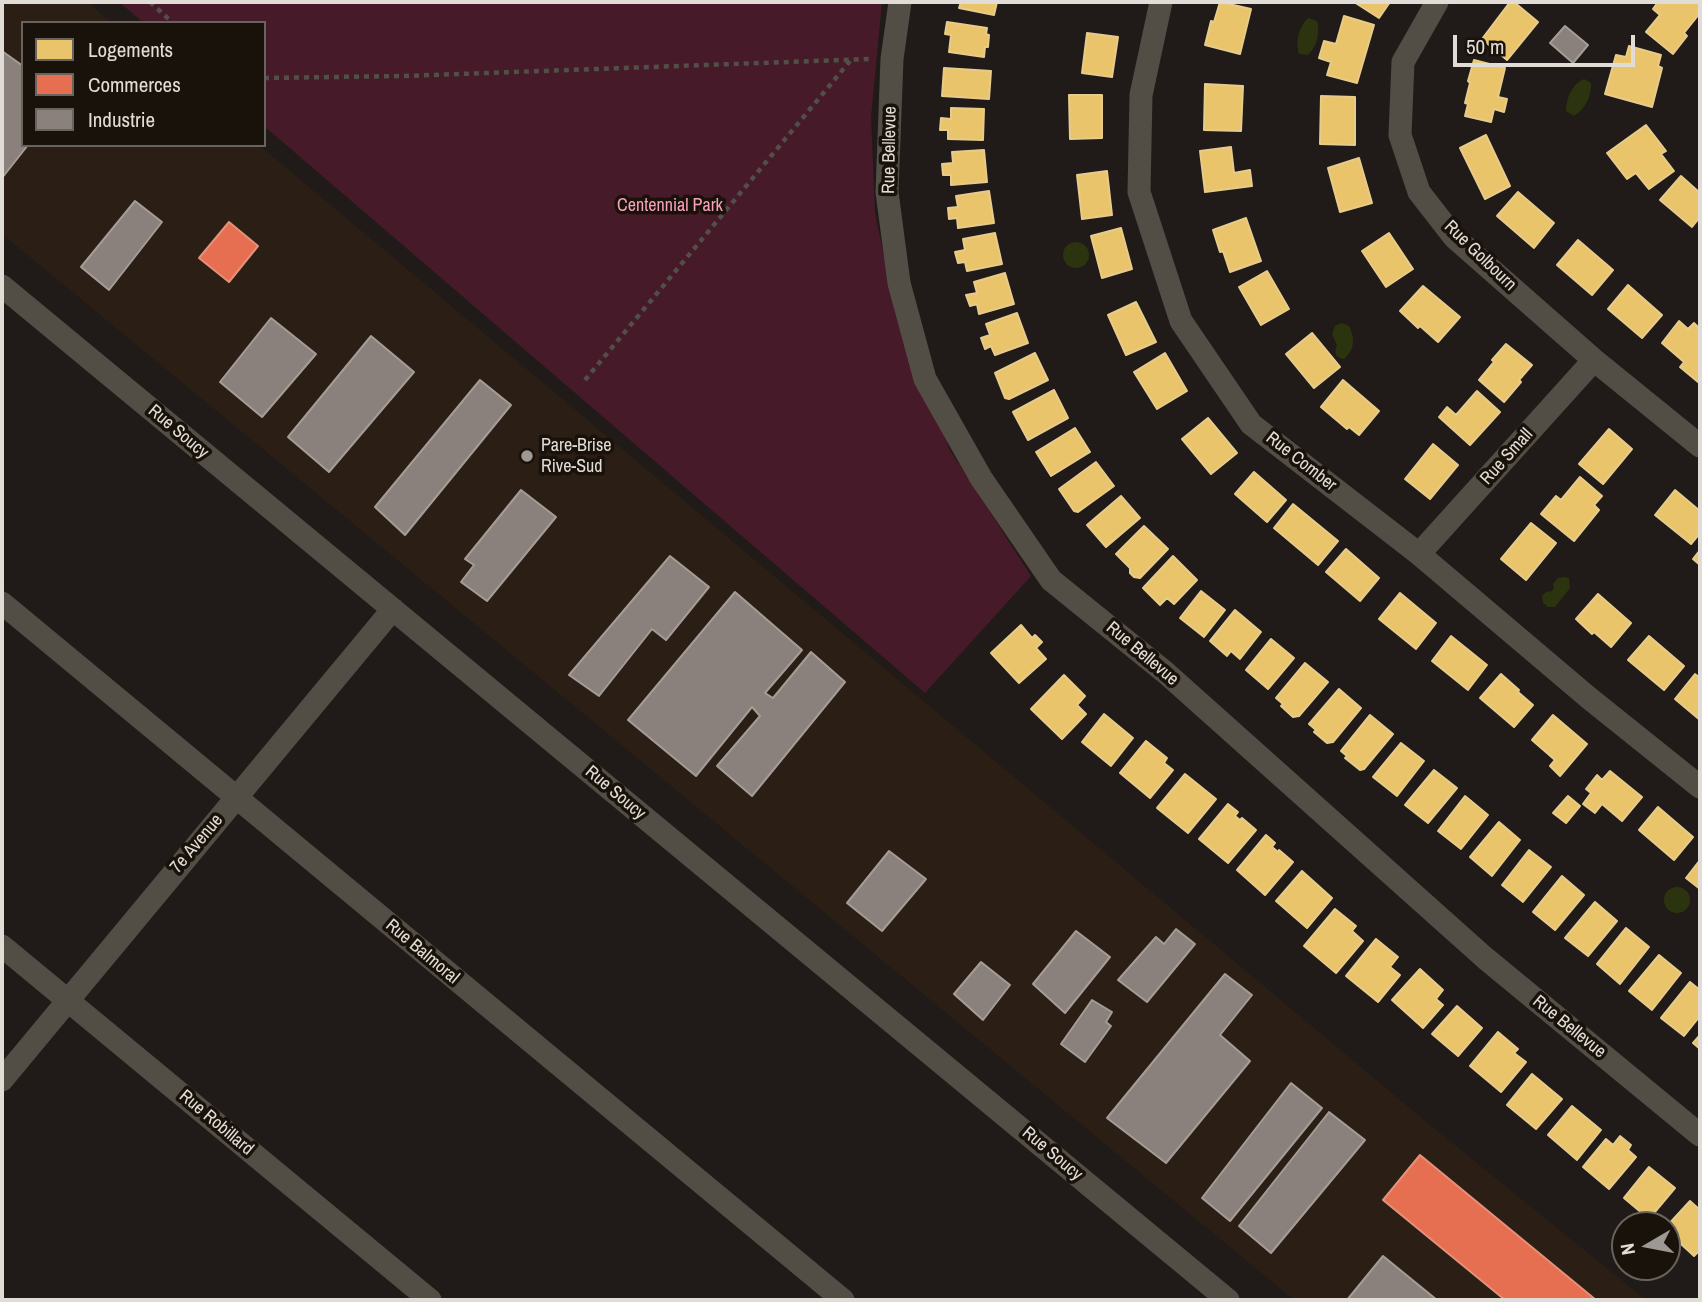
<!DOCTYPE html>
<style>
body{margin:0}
#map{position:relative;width:1702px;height:1302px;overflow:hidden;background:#201b18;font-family:"Archivo Narrow",sans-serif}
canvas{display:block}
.frame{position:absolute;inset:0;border:4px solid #e2dcd7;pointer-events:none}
.legend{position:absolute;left:21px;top:21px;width:245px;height:126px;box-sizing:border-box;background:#19120b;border:2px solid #69635d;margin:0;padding:9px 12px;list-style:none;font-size:21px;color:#e2dcd7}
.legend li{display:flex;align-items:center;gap:14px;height:35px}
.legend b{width:35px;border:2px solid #69635d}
.north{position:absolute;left:1611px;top:1211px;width:70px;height:70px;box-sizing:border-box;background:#19120b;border:2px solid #69635d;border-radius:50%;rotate:260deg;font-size:19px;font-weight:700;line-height:28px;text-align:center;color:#e2dcd7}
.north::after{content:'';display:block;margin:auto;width:24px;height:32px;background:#9e9894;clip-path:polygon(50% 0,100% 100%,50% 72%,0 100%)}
.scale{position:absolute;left:1453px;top:35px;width:182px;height:32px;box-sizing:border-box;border:4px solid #e2dcd7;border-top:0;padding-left:9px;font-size:21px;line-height:24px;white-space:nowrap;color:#e2dcd7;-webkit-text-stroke:5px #19120b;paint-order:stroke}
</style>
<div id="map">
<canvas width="1702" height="1302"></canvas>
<div class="frame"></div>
<ul class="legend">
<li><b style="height:19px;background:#e9c46a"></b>Logements</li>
<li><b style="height:19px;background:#e76f51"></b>Commerces</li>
<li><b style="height:19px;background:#8a817c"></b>Industrie</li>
</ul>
<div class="north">N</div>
<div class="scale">50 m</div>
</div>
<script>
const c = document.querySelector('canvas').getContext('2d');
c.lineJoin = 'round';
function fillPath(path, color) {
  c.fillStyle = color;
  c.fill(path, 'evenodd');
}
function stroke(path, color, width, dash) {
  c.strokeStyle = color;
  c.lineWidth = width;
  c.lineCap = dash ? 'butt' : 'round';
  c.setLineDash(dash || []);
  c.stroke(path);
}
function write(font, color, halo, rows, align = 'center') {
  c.font = font + ' "Archivo Narrow",sans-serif';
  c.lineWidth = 7;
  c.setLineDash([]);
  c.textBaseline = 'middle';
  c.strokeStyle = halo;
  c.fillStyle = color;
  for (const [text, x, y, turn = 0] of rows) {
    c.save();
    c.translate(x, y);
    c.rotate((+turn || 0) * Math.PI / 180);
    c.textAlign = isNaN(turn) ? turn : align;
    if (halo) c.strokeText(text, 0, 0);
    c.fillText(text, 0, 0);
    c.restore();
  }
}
const built = new Path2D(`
 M2 2H87L112 23H23V145H259L1429 1124 1646 1300H1294L2 234Z`);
const green = new Path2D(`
 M119 2H882L871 117 875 213 896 315 950 450 1031 576 925 693 264 126V23H144Z`);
const water = new Path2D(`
 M1308 18 1317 21C1320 33 1317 47 1308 55L1299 54C1295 41 1299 27 1308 18Z
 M1584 79 1591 83C1592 96 1585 109 1574 116L1566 111C1566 98 1572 84 1584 79Z
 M1063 255a13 13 0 1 1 26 0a13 13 0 1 1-26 0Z
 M1342 323 1349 326C1355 338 1355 350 1344 359 1335 358 1334 352 1337 345L1332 334 1335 326Z
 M1564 577 1569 578 1570 588 1555 607H1548L1543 603 1542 596 1546 592 1552 591 1554 588 1553 584 1558 578Z
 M1664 900a13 13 0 1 1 26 0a13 13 0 1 1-26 0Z`);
const homes = new Path2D(`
 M961 2H997L994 15 959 8Z
 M1220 2 1251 9 1240 54 1205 45 1211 21 1214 22Z
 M1354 2H1390L1379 18Z
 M1510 2H1514L1538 22 1507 60 1482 39Z
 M1658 2H1700V13L1684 33 1687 36 1673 54 1646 32 1660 15 1653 9Z
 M1344 16 1374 25 1357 83 1327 75 1331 62 1319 58 1324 41 1336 44Z
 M947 22 987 28 986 34 989 35 988 47H985L984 57 949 52 951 35 945 34Z
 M1087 33 1118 37 1112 77 1082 73Z
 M1629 46 1661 55 1658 66 1662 68 1652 107 1605 94 1616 55 1626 57Z
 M1474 60 1505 68 1498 97 1507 99 1504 112 1494 109 1491 122 1465 116 1468 104 1465 103 1470 83 1468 81Z
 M944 68 991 71 989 99 942 96Z
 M1205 84 1243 86 1241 131 1204 130Z
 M1069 95H1102V138L1070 139Z
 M1321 96 1355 97V145L1320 144Z
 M951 108 984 109 983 140 948 139V130H940L941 118 951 119Z
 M1646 125 1666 151 1661 154 1674 171 1649 189 1636 173 1627 179 1607 153Z
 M1486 135 1510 186 1485 199 1460 148Z
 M1231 147 1234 173 1250 170 1252 186 1205 192 1200 151Z
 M984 150 987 182 951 185V175H943L942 164 953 163 952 152Z
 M1359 158 1372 203 1340 212 1328 168Z
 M1107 171 1112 215 1082 219 1077 175Z
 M1681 176 1700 193V217L1692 227 1660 200Z
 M989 191 994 223 958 228 957 218 949 219 948 208 958 207 956 196Z
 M1518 192 1554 223 1534 248 1497 216Z
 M1246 218 1261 261 1230 272 1223 251 1220 252 1213 230Z
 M1121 228 1132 269 1102 278 1091 236Z
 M995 233 1002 264 967 271 965 262 958 263 955 252 965 250 963 239Z
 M1389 233 1413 269 1386 287 1362 251Z
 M1578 240 1613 270 1592 295 1557 265Z
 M1267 271 1289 309 1261 325 1239 287Z
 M1005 273 1014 304 979 314 977 304 970 306 966 295 977 293 974 282Z
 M1628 285 1662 315 1642 338 1608 309Z
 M1423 286 1460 317 1438 342 1420 326 1418 328 1400 311Z
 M1136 302 1156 342 1126 355 1108 315Z
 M1017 313 1028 343 995 355 991 346 985 349 981 338 990 335 986 324Z
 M1679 321 1688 329 1694 323 1700 329V380L1698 382 1680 367 1684 362 1662 343Z
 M1312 333 1340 367 1314 388 1286 354Z
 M1506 344 1532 365 1519 380 1521 382 1504 402 1479 380 1494 362 1492 360Z
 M1035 353 1048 380 1009 399 1005 398 995 373Z
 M1165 353 1187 391 1157 409 1134 372Z
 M1343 380 1379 411 1359 435 1349 427 1347 429 1321 407Z
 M1054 390 1068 418 1028 440 1013 412Z
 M1477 391 1500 412 1470 445 1439 417 1447 407 1456 415Z
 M1208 418 1237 453 1211 474 1182 439Z
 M1075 428 1090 452 1051 476 1036 452Z
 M1609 429 1632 449 1603 484 1579 464Z
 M1433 444 1458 465 1430 499 1405 479Z
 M1096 462 1114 486 1078 512 1074 511 1059 489Z
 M1254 472 1286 500 1267 522 1235 494Z
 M1580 477 1602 496 1594 505 1599 510 1574 541 1541 514 1556 496 1561 500Z
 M1675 490 1700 511V533L1691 544 1655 515Z
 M1121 496 1140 518 1106 547 1087 525Z
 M1293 504 1338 541 1318 565 1274 528Z
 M1531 523 1556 543 1526 580 1501 559Z
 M1144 526 1168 549 1140 578 1134 577 1130 573V568L1116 554Z
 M1346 549 1379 578 1360 601 1326 572Z
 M1700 550V565L1693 559Z
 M1173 556 1197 580 1174 604 1167 598 1160 605 1143 588Z
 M1201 591 1225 610 1204 637 1180 618Z
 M1400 593 1436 623 1416 649 1379 619Z
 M1598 594 1631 623 1611 647 1594 632 1592 634 1576 619Z
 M1235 610 1261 632 1240 659 1231 651 1227 656 1210 641Z
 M1021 625 1032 638 1035 635 1042 642 1036 648 1046 659 1019 683 991 653Z
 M1451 636 1487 665 1468 690 1432 661Z
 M1649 636 1684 666 1664 690 1628 660Z
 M1271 639 1294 658 1268 689 1246 670Z
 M1305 663 1328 682 1299 716 1293 717 1281 706 1283 704 1276 698Z
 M1501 674 1519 690 1518 692 1533 705 1514 727 1480 698Z
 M1695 674 1700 678V720L1675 699Z
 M1064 675 1085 696 1077 705 1086 714 1062 739 1031 709Z
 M1339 689 1361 708 1333 742 1327 743 1314 732 1316 730 1309 724Z
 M1104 714 1133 738 1111 766 1082 742Z
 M1370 715 1393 734 1364 769 1360 770 1345 758 1347 756 1341 751Z
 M1553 715 1587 744 1560 776 1550 766 1555 760 1532 740Z
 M1146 741 1167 758 1164 763 1173 770 1150 798 1120 773Z
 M1401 743 1424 761 1397 796 1373 777Z
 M1434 770 1457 788 1428 823 1405 805Z
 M1610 771 1642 797 1622 821 1602 804 1595 813 1583 804 1591 793 1586 789 1597 775 1602 780Z
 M1185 774 1216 799 1188 833 1157 808Z
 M1465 796 1488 815 1461 849 1438 831Z
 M1568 796 1580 806 1566 823 1553 813Z
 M1228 804 1238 812 1235 816 1240 820 1242 818 1256 830 1228 863 1199 839Z
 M1658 807 1693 837 1674 860 1639 830Z
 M1499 822 1520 840 1492 876 1470 857Z
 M1266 835 1275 843 1272 847 1278 852 1279 850 1293 862 1265 895 1237 870Z
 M1529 850 1551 867 1523 902 1502 885Z
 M1700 860V889L1686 878Z
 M1302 871 1332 898 1307 928 1276 901Z
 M1562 876 1584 895 1555 930 1533 912Z
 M1595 902 1617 921 1588 956 1565 938Z
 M1335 909 1356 926 1352 931 1363 941 1336 973 1304 946Z
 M1626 928 1649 947 1620 984 1597 964Z
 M1376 939 1398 957 1390 967 1400 975 1378 1002 1346 976Z
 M1659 955 1681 973 1652 1010 1629 991Z
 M1420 969 1443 990 1436 999 1443 1005 1423 1028 1392 1000Z
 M1690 982 1700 990V1016L1684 1036 1661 1018Z
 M1457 1006 1482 1028 1458 1056 1432 1034Z
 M1498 1032 1518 1049 1514 1053 1526 1062 1501 1092 1470 1066Z
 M1700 1035V1049L1693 1043Z
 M1532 1074 1562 1099 1536 1129 1507 1105Z
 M1572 1106 1601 1130 1577 1160 1548 1135Z
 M1620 1136 1631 1145 1628 1150 1636 1157 1609 1189 1583 1167 1606 1139 1613 1145Z
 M1649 1167 1675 1188 1649 1219 1624 1198Z
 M1690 1201 1700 1210V1250L1694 1256 1667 1231V1226Z`);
const shops = new Path2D(`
 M229 222 258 246 229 282 199 258Z
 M1420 1155 1596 1300H1505L1383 1200Z`);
const industry = new Path2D(`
 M1565 26 1588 45 1573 63 1550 43Z
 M2 51 23 66V145H28L2 178Z
 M135 201 162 222 109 290 81 267Z
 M271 318 316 354 262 417 220 382Z
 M371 336 414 372 329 472 288 437Z
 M480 380 511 405 405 535 375 507Z
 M521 490 556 517 487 601 461 582 474 565 465 559Z
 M670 556 709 587 666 640 652 629 599 696 569 675Z
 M735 592 802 650 765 693 773 698 811 652 845 682 752 796 717 766 760 716 752 707 696 776 628 720Z
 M889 851 926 879 882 931 847 903Z
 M1176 929 1195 944 1147 1002 1118 980 1156 937 1164 944Z
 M1076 931 1110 957 1065 1013 1033 984Z
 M981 962 1010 985 983 1020 954 994Z
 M1225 974 1252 995 1220 1035 1250 1061 1166 1163 1107 1118Z
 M1092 1000 1112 1012 1106 1022 1111 1026 1085 1062 1061 1044Z
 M1291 1083 1322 1108 1230 1221 1202 1198Z
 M1329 1112 1365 1140 1271 1253 1239 1226Z
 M1383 1256 1437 1300H1347Z`);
const path = new Path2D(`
 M150 2 173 23
 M264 78 404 76 870 59
 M585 380 850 61`);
const minor = new Path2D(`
 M900 2 892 59 887 192 899 283 925 379 981 478 1051 580 1166 673 1485 958 1700 1135
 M1161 2 1141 95 1139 192 1181 321 1251 424 1419 554 1589 698 1700 787
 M1437 2 1403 62 1400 135 1419 192 1454 237 1594 360 1700 446
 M2 286 1228 1300
 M1419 554 1594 360
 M2 603 843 1300
 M2 946 430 1300
 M2 1080 393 609`);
const markers = [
 [527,456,7,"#9e9894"]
];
const streetNames = [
 ["Rue Bellevue",890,150,-89],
 ["Rue Golbourn",1480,256,44],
 ["Rue Soucy",178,432,40],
 ["Rue Small",1507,457,-48],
 ["Rue Comber",1301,462,38],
 ["Rue Bellevue",1142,654,40],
 ["Rue Soucy",615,793,40],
 ["7e Avenue",197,844,-50],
 ["Rue Balmoral",422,952,40],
 ["Rue Bellevue",1569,1027,39],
 ["Rue Robillard",216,1123,40],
 ["Rue Soucy",1052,1154,40]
];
const parkNames = [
 ["Centennial Park",670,206]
];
const poiNames = [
 ["Pare-Brise",541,446],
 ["Rive-Sud",541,467]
];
fillPath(built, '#2a1e15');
fillPath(green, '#471a2a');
fillPath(water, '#2c340f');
fillPath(homes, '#e9c46a');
stroke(homes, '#e7cb8b', 2);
fillPath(shops, '#e76f51');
stroke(shops, '#e69079', 2);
fillPath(industry, '#8a817c');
stroke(industry, '#a49c97', 2);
stroke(path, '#524e48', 4.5, [5, 5]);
stroke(minor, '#524e45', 23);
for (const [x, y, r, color] of markers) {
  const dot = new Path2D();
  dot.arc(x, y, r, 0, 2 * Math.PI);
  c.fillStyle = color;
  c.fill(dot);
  stroke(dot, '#19120b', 2.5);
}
write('18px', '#e2dcd7', '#19120b', streetNames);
write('18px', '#f8a1bc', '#19120b', parkNames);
write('18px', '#e2dcd7', '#19120b', poiNames, 'left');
</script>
